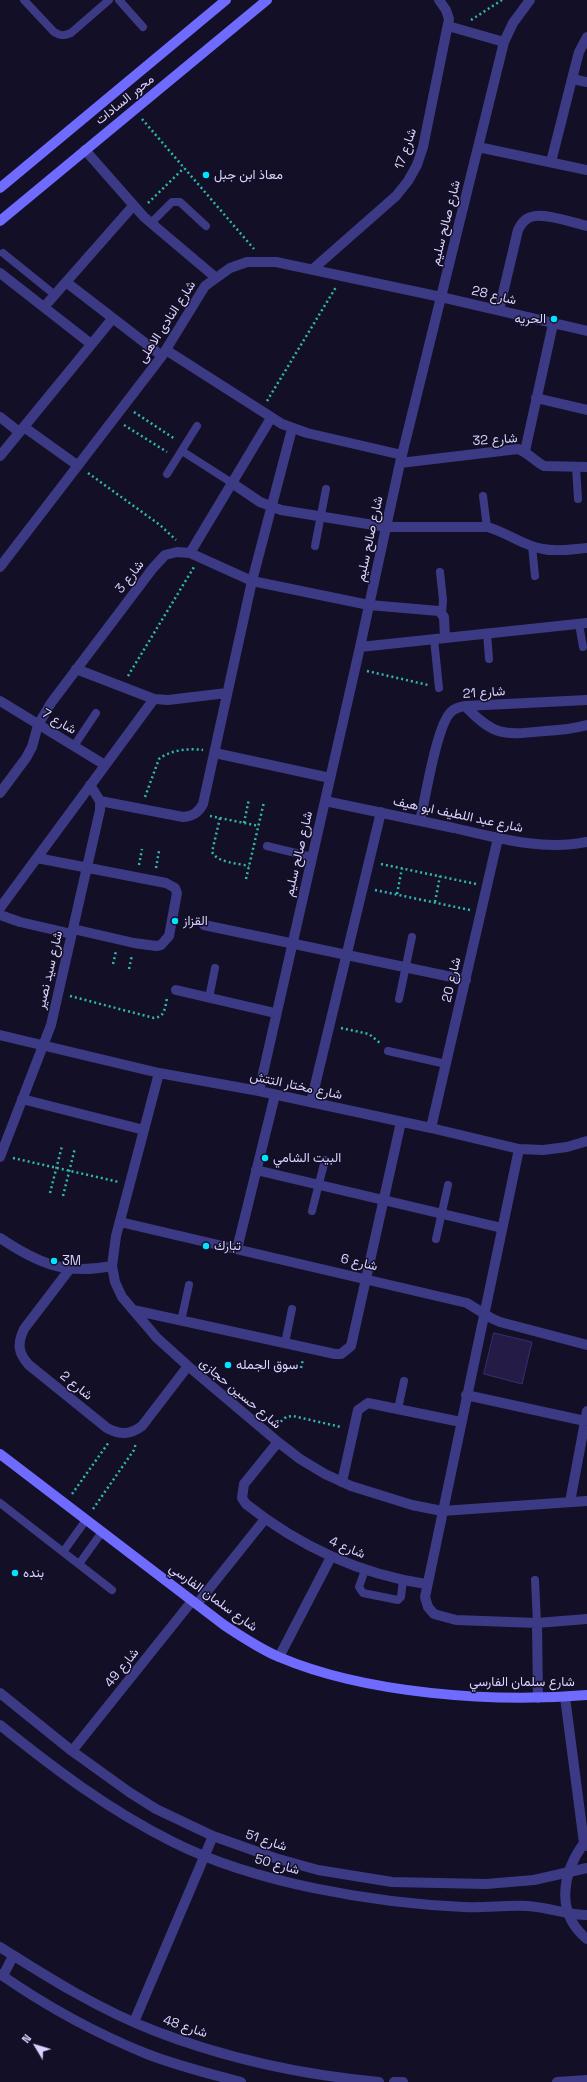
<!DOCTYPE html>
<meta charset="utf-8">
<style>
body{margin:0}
#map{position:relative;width:587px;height:2082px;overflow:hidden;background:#130f26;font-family:"Space Grotesk",sans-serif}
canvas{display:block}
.north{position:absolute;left:16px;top:2026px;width:40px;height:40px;-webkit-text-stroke:3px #130f26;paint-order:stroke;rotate:308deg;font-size:11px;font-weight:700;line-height:16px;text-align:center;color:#d9d4ff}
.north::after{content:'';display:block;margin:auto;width:14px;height:18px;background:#d9d4ff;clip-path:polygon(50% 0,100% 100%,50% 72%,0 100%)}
</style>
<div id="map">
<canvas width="587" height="2082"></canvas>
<div class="north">N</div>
</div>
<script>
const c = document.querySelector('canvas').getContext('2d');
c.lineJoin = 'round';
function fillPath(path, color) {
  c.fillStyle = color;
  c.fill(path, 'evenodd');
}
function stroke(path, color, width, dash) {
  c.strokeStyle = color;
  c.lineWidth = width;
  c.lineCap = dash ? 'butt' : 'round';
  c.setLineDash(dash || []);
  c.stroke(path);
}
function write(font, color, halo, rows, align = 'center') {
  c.font = font + ' "Space Grotesk",Vazirmatn,sans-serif';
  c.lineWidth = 3;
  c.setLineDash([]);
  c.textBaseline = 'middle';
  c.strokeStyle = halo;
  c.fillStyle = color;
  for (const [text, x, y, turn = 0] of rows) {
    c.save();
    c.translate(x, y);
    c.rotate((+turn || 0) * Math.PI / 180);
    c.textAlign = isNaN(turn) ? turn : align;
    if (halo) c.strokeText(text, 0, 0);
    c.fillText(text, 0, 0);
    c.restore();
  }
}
const building = new Path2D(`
 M494 1333 532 1342 522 1384 484 1374Z`);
const path = new Path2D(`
 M471 20 502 0
 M142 119 254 249
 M148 203 184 168
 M267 401 336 287
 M134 412 175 439
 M124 425 167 452
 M88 473 160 525 176 540
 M367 671 428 685
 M128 676 194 567
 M145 797 159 759C170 750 189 748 203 750
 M210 816 259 826
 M220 818 212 852C218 863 237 863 249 866
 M244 823 249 799
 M381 864 476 884
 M139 865 142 849
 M156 868 159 851
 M246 879 264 802
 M375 890 470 910
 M397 894 402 868
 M435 902 440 876
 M113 964 116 951
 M129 969 132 955
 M70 996 154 1018C165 1017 165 1008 167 998
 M341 1028 369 1034 380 1043
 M13 1158 119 1182
 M50 1193 62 1146
 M63 1196 75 1148
 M301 1368 303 1359
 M277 1425 286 1417 293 1416 341 1427
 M72 1494 109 1442
 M93 1509 134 1450 136 1443`);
const lane = new Path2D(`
 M24 0 54 32C61 36 64 36 71 33L109 0
 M119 0 143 27
 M151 223 172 202H180L206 226
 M3 253 55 295
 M182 451 232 483
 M576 467 578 499
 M167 474 197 426
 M483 496 487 527
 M315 546 326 489
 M532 546 535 576
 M440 572 443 600 442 614
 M579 624 583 647
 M487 633 489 659
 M434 639 439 688
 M74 746 96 713
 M267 846 312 857
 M209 998 215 968
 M399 999 412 937
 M388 1051 446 1064
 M312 1211 325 1160
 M436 1239 448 1185
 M181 1321 189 1285
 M285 1343 292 1309
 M398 1409 404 1381
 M0 1503 112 1590
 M63 1552 86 1520
 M79 1564 102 1532
 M365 1570 359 1587 363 1593 398 1600 401 1597 403 1580
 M535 1580 537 1623`);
const street = new Path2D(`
 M448 26 504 42
 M572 79 587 82
 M478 147 587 170
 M85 150 144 217 215 277
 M551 162 572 79 579 52 587 37
 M313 269 396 196 408 181 417 165 423 147 449 19 446 10 439 0
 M0 273 91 344
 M66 282 162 356
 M44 307 133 206
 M499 310 518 230C521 224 524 219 531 217 543 212 574 223 587 226
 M166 350 282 424 307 433 402 455
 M536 398 587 410
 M0 417 19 432
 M24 427 77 465
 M525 451 553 324
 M0 456 113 318
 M400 463 518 449C529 453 534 461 544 466L587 467
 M232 483 260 502 281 510 386 527H487C507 532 523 546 543 549 557 552 573 549 587 548
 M190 553 271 418
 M0 567 162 356 205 286 230 268 247 262H276L441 297 587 331
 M360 647 587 623
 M76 669 154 699 168 700 227 693
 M0 701 105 765
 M465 706C495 737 504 735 545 731 559 730 573 729 587 725
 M215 753 330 778
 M0 793 26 758 32 747 38 725 51 703 153 568 165 555 177 552 190 553 252 581 369 605 439 611 444 617 445 638
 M100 801 183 817C193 816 198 813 203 804L252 581 292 429
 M325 801C368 810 411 819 454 828 497 838 543 851 587 842
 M420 821C425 800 437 724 451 712 455 708 459 707 465 706L587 700
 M37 858 166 883 175 888 177 893 169 936 161 945 156 946 134 943 73 929
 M0 908 154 699
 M0 915 20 922 72 934
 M204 925 466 980
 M176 990 275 1013
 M0 1035 159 1073 259 1091 431 1128 519 1149 543 1150 567 1147 587 1141
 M159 1073 116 1236 112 1266 115 1282 122 1297 157 1338 188 1366 278 1442 300 1459 325 1474 351 1486 412 1505 442 1511 587 1501
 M259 1091 360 647 400 463 504 42 513 23 530 0
 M22 1099 144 1130
 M311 1102 381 812
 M431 1128 498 838
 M519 1149 425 1597 428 1607 434 1614 456 1620 537 1623 587 1619
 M0 1157 51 1025 100 810V801L90 785
 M256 1170 502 1228
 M120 1222 467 1303 491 1318 500 1322 587 1345
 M0 1238C39 1264 65 1275 112 1266
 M237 1249 275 1095
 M69 1270 24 1329C17 1344 18 1353 29 1365L107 1428C120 1435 130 1435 142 1426L188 1366
 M133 1310 335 1354H341L351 1346 401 1122
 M466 1395 585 1421
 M278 1442 244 1484 242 1498 246 1504C299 1546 359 1574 426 1584
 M342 1482 358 1410 368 1403 461 1422
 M570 1502 587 1411
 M197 1604 265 1519
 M537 1623 538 1698
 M279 1657 331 1557
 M0 1693 72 1751 129 1792 156 1809 213 1836 275 1858 318 1870 392 1882 486 1884 534 1880 587 1868
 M565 1697 584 1843 587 1846
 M0 1725C56 1770 109 1810 173 1842 254 1883 374 1903 464 1907 485 1908 506 1905 527 1906 548 1907 567 1915 587 1915
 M72 1751 192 1601
 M584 1843C562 1873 555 1913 587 1939
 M0 1947C49 1978 100 2010 155 2031 225 2058 303 2075 379 2082
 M0 1974C46 2006 95 2033 147 2054 178 2066 210 2074 241 2082
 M3 1976 13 1956
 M134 2022 213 1836
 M394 2082H403
 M557 2082 587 2080`);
const secondary = new Path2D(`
 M0 188 226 0
 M0 221 267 0
 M0 1454 224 1625C242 1637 260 1649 279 1657 366 1694 494 1703 587 1695`);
const markers = [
 [206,175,4,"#00e5ff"],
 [554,319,4,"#00e5ff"],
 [175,921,4,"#00e5ff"],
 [265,1158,4,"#00e5ff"],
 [206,1246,4,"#00e5ff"],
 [54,1261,4,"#00e5ff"],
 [228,1365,4,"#00e5ff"],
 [15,1573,4,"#00e5ff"]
];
const streetNames = [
 ["محور السادات",125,100,-39],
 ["شارع 17",406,149,-71],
 ["شارع صالح سليم",446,223,-76],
 ["شارع 28",494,296,13],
 ["شارع النادى الاهلى",167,322,-57],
 ["شارع 32",495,440,-4],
 ["شارع صالح سليم",370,539,-78],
 ["شارع 3",130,577,-52],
 ["شارع 21",484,693,-4],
 ["شارع 7",59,722,30],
 ["شارع عبد اللطيف ابو هيف",458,815,12],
 ["شارع صالح سليم",299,854,-77],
 ["شارع سيد نصير",50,970,-77],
 ["شارع 20",452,980,-77],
 ["شارع مختار التتش",296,1086,12],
 ["شارع 6",359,1263,13],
 ["شارع 2",76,1386,39],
 ["شارع حسين حجازى",240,1394,40],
 ["شارع 4",347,1548,23],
 ["شارع سلمان الفارسي",213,1598,36],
 ["شارع 49",122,1668,-51],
 ["شارع سلمان الفارسي",522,1682],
 ["شارع 51",266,1841,18],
 ["شارع 50",277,1865,15],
 ["شارع 48",185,2027,18]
];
const poiNames = [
 ["معاذ ابن جبل",214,175],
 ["الحريه",546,319,"right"],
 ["القزاز",183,921],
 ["البيت الشامي",273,1158],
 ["تبارك",214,1246],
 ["3M",62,1261],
 ["سوق الجمله",236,1365],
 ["بنده",23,1573]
];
fillPath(building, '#241b47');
stroke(building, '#3b2d73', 1);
stroke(path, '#2fb8b0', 2.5, [2, 3]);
stroke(lane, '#3d3a85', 8);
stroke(street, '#3d3a85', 10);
stroke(secondary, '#6f6bff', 10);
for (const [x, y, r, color] of markers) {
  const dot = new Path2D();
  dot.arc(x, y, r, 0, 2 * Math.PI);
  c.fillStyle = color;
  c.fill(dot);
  stroke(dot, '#130f26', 1.5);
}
write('13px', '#d9d4ff', '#130f26', streetNames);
write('13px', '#d9d4ff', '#130f26', poiNames, 'left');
</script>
